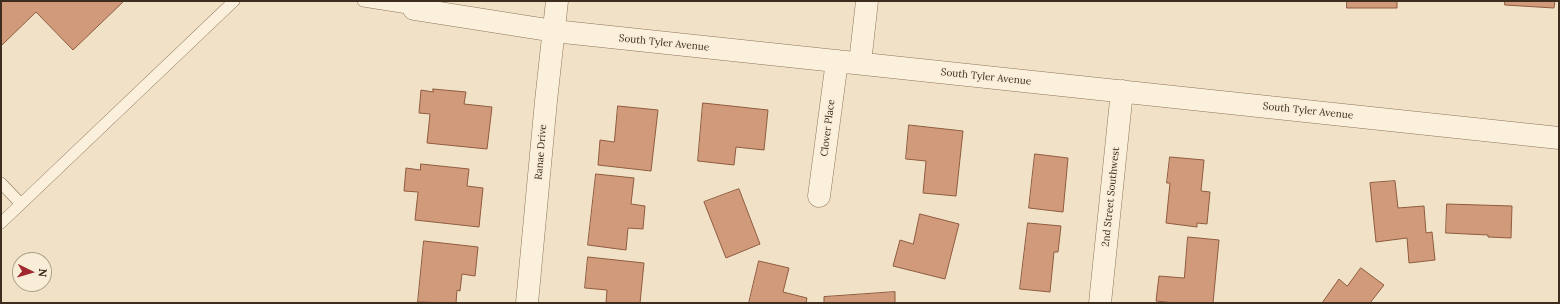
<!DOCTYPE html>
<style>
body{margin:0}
#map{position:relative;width:1560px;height:304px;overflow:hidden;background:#f1e2c7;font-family:Lora,serif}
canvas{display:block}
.frame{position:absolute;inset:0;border:2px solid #3d2d1f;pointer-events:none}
.north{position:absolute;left:12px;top:252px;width:40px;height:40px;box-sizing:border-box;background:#f8edd7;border:1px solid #ada08d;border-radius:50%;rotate:95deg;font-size:11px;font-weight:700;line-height:16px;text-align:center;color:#3d2d1f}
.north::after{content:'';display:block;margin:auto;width:14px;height:18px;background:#a0282e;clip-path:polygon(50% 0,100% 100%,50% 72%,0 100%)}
</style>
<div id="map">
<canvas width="1560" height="304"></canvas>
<div class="frame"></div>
<div class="north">N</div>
</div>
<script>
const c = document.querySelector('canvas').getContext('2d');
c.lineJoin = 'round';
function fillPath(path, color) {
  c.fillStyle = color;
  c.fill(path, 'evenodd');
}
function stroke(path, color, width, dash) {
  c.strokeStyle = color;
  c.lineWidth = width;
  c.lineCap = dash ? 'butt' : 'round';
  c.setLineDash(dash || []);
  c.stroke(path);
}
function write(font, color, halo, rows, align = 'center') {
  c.font = font + ' Lora,serif';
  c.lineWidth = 3;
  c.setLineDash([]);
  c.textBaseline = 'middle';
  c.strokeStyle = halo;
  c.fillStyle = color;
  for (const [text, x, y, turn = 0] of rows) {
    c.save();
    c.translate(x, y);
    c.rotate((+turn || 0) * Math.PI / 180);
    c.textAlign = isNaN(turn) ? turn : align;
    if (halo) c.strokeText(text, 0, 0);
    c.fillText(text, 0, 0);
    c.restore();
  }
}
const building = new Path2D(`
 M1 1H124L73 50 36 12 1 46Z
 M1347 1H1397V8H1347Z
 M1505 1H1555L1554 8 1505 5Z
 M433 89 466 92 464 104 492 107 487 149 427 143 430 114 419 113 421 90 433 92Z
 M703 103 768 110 764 150 736 147 734 165 698 161Z
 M618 106 658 110 651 171 598 165 600 140 614 142Z
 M909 125 963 131 956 196 923 193 926 161 906 159Z
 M1035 154 1068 158 1063 212 1029 208Z
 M1170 157 1204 160 1201 191 1210 192 1207 224 1197 223V227L1166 223 1170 183H1167Z
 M421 164 469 169 467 186 483 188 479 227 415 220 418 192 404 191 406 168 420 170Z
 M596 174 634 178 631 204 645 206 643 229 628 228 626 250 588 245Z
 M1395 181 1398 208 1424 206 1426 233 1432 232 1435 260 1409 263 1407 238 1376 242 1370 183Z
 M739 189 760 244 726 258 704 202Z
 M1447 204 1512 206 1511 238 1488 237V235L1446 233Z
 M920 214 959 224 945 279 893 266 900 240 913 244Z
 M1028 223 1061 226 1058 252H1054L1050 292 1020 289Z
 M1188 237 1219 240 1213 303H1175L1156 301 1159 276 1184 278Z
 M424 241 478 247 475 276 462 274 460 291 457 290 456 303 418 302Z
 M588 257 644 263 640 303H606L607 290 585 288Z
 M759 261 789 268 783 292 807 298 806 303H749Z
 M1361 268 1384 285 1370 303H1322L1339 279 1347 286Z
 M895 292V303H824V297Z`);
const service = new Path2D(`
 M363 1 414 9
 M1 183 21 204
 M1 223 234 1`);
const minor = new Path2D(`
 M414 9 554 31 1559 138
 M860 63 867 1
 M819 196 837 61
 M527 303 546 101 557 1
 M1100 303 1122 91`);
const streetNames = [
 ["South Tyler Avenue",664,43,6],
 ["South Tyler Avenue",986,77,6],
 ["South Tyler Avenue",1308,111,6],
 ["Clover Place",828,128,-83],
 ["Ranae Drive",541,152,-85],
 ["2nd Street Southwest",1111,197,-84]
];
fillPath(building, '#d19b7b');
stroke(building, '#8e5b3f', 1);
stroke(service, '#8e745b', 12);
stroke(minor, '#8e745b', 23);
stroke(service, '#fbf0db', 11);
stroke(minor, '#fbf0db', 22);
write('10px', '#3d2d1f', '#f8edd7', streetNames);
</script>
